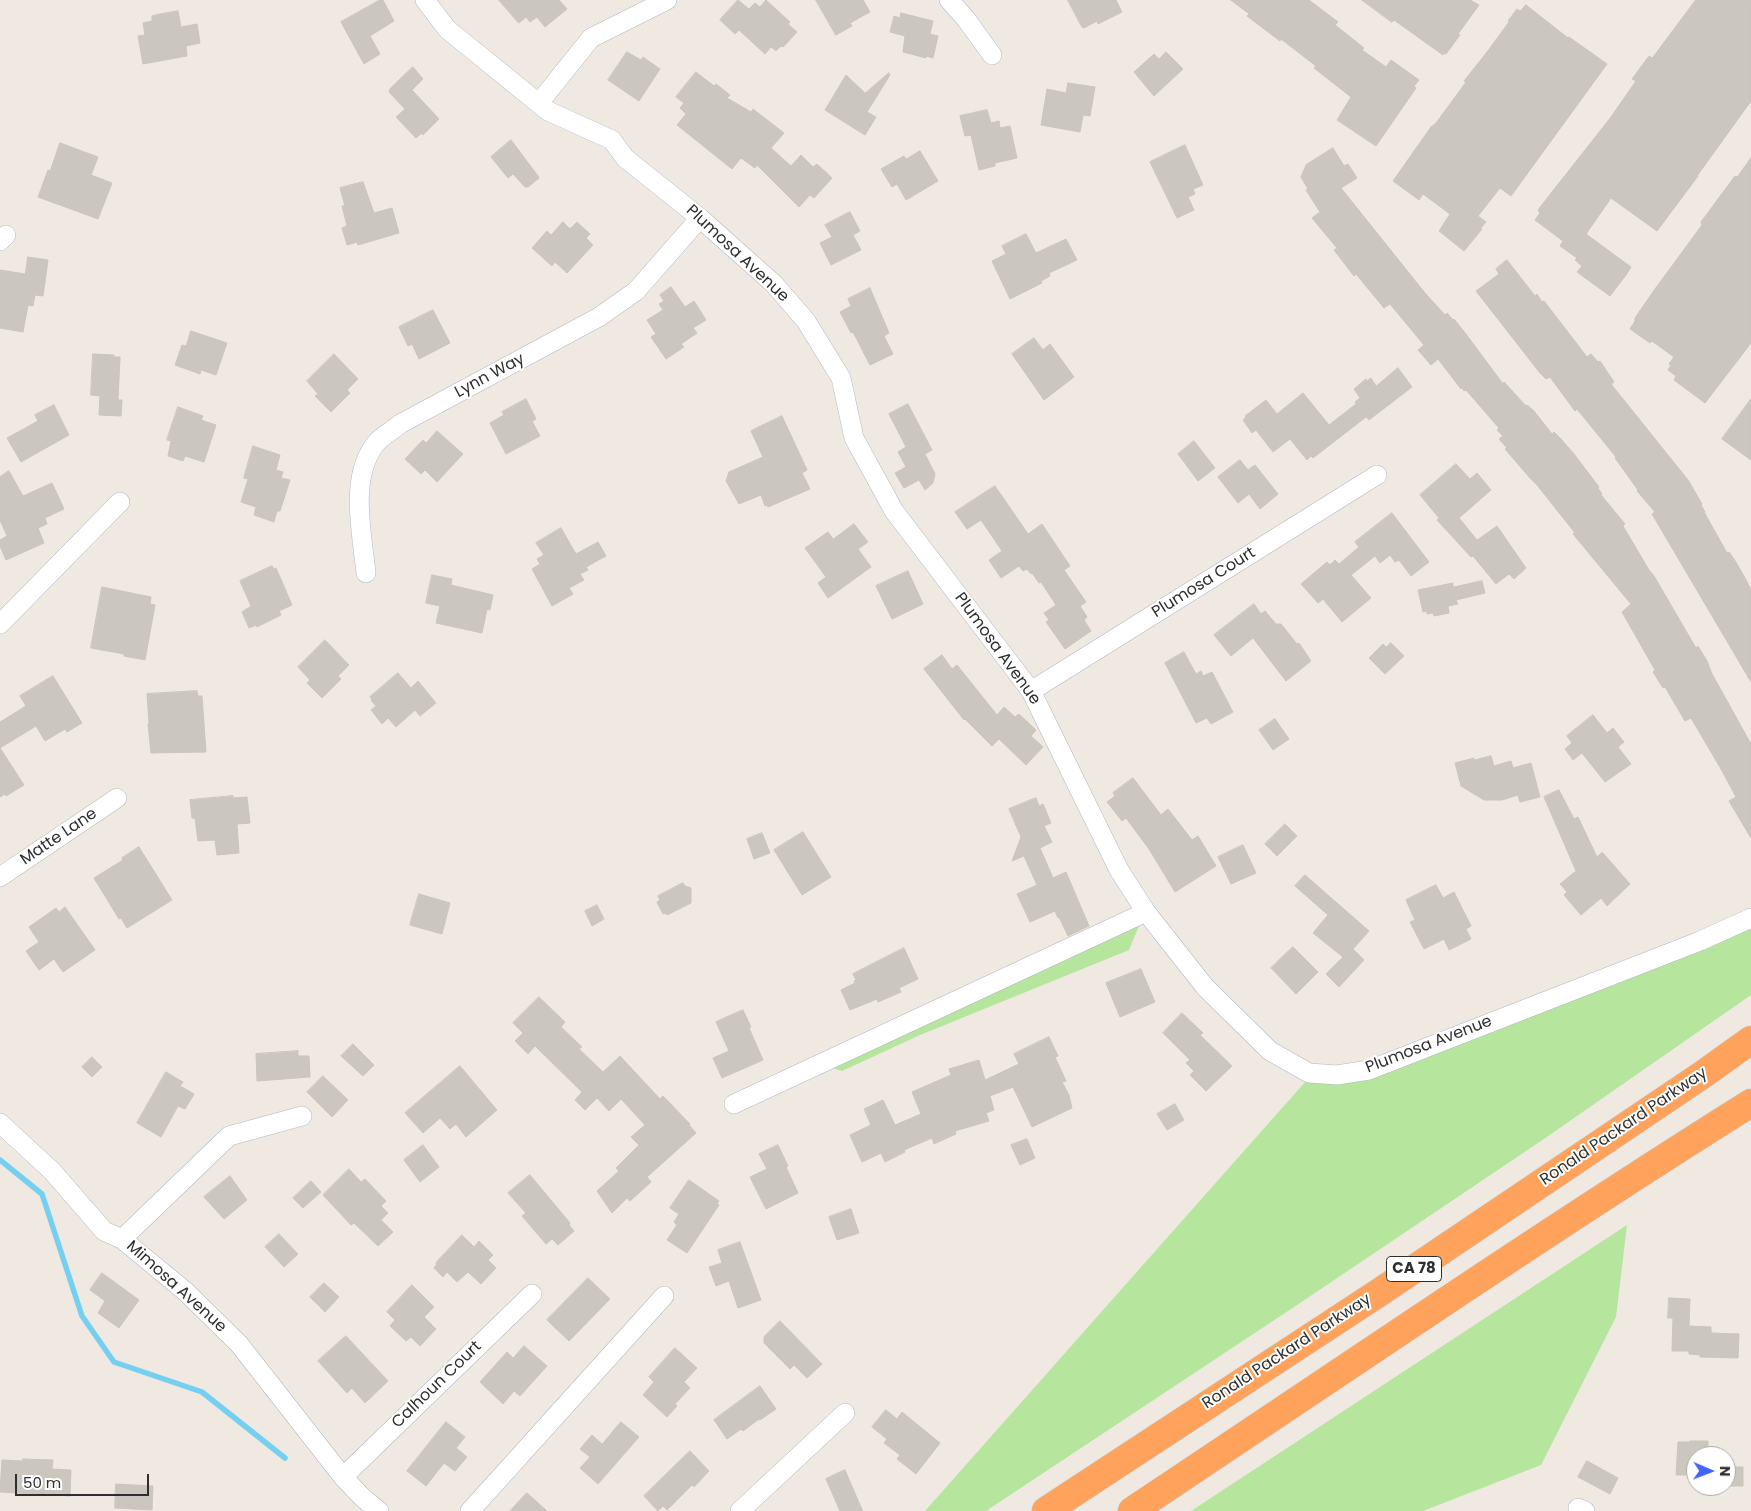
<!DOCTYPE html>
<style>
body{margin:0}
#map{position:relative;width:1751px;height:1511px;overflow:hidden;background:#efe9e1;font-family:Poppins,sans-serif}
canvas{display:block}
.north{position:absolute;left:1686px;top:1446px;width:50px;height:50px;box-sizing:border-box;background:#fff;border:1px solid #ababab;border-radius:50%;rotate:91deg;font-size:14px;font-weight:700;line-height:20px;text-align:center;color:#2e2e2e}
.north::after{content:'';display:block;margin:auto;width:18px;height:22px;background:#4264fb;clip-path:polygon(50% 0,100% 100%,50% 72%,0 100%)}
.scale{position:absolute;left:15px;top:1474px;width:134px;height:22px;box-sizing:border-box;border:2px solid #2e2e2e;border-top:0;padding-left:6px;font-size:15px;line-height:18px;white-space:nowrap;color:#2e2e2e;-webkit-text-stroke:4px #fff;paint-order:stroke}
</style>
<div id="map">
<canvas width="1751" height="1511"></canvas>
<div class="north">N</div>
<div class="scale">50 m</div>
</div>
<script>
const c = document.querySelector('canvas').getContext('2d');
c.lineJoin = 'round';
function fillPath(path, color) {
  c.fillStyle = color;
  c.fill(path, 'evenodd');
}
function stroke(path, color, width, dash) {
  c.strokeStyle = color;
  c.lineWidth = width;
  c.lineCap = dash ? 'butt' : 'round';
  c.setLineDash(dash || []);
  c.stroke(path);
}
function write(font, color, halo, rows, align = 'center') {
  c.font = font + ' Poppins,sans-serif';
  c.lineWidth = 4;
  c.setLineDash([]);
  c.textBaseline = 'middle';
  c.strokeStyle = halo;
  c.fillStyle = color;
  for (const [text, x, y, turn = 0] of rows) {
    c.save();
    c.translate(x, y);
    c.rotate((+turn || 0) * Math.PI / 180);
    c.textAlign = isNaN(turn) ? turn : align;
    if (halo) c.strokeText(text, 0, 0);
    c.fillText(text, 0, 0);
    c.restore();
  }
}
const green = new Path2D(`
 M1143 916 1129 950 920 1035 842 1071 826 1066Z
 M1751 927V995L1541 1141 1297 1305 986 1511H925L1306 1081 1336 1084Z
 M1627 1225 1616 1317 1541 1465 1423 1511H1191Z`);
const stream = new Path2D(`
 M0 1160 42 1194 82 1316 114 1362 202 1392 285 1458`);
const building = new Path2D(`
 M380 0H383L394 21 370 36 380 54 364 64 341 22Z
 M499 0H559L567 9 545 27 537 17 530 22 526 17 519 23Z
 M738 0 749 9 755 3 760 7 766 0 790 22 788 24 797 32 783 47 781 46 776 51 771 47 765 54 739 30 735 34 720 20Z
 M816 0H863L870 12 850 23 852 26 836 35Z
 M1068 0H1116L1122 12 1098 24 1097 21 1084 28 1082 27Z
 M1231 0H1309L1338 22 1335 25 1364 48 1362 50 1386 67 1391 60 1419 80 1414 86 1416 88 1376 146 1337 120 1351 97 1314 68 1316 66 1281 39 1280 41 1247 16 1249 14Z
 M1362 0H1470L1479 5 1458 34 1460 35 1446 54 1444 53 1443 55 1394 20 1392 22Z
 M1696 0H1751V101L1697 176H1698L1657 231 1611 198 1586 234 1631 267 1626 275 1610 296 1577 272 1582 266 1575 260 1577 258 1560 246 1563 241 1535 220 1540 213 1538 210 1548 197 1611 117 1636 81 1632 79 1649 56 1652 58Z
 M1526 5 1568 38 1569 37 1607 64 1511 196 1500 188 1478 216 1486 222 1480 229H1482L1464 251 1439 231 1450 214 1423 194 1419 200 1393 181 1431 127 1436 123 1461 89 1466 82 1464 81 1487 52 1509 22 1508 21 1517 9 1520 11Z
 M178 11 181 27 197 24 200 43 186 46 187 56 143 64 138 36 145 35 143 23 152 21V16Z
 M901 13 933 21 930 34 938 36 933 58 926 56V58L903 52 905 36 890 32 894 16 900 18Z
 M627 52 641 60 643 57 660 69 639 101 608 80Z
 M1166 52 1183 69 1154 96 1134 72 1154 54 1159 59Z
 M413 67 423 79 412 90 439 119 423 135 422 133 416 138 396 117 405 109 389 92 390 89Z
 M696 72 714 86 716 84 730 95 727 98 751 112 753 109 784 133 771 148 791 166 801 155 813 167 817 164 832 178 814 198 810 195 799 207 757 165 755 168 741 158 732 169 677 125 686 114 680 108 684 103 676 97Z
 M889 73 890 75 867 112 876 117 865 135 825 110 846 75 865 93Z
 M1068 83 1095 87 1090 116 1083 115 1080 132 1041 125 1047 89 1066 93Z
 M987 110 991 123 999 121 1000 128 1010 126 1017 158 995 163V166L979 170 971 135 965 136 960 116Z
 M511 140 538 176 539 178 528 187H525L513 174 508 178 491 157Z
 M60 143 98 157 91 175 112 183 98 219 38 197 48 170 50 171Z
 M1185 145 1203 185 1193 189 1195 194 1188 197 1194 210 1177 218 1150 162Z
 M1333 148 1344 166 1348 164 1357 178 1341 188 1425 293 1445 315 1447 313 1453 320 1454 319 1466 334 1503 384 1504 382 1526 406 1527 405 1534 411 1552 434 1554 432 1561 439 1574 454 1599 487 1598 488 1602 494 1601 495 1625 524 1623 526 1649 570 1654 576 1696 648 1698 646 1707 661 1712 674 1751 744V838L1729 801 1736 797 1721 769 1691 718 1685 721 1665 687 1663 688 1653 672 1655 670 1622 612 1631 604 1573 534 1575 533 1537 485 1530 478 1505 449 1507 448 1499 439 1503 436 1497 430 1499 428 1466 390 1464 391 1462 388 1461 389 1438 359 1431 365 1418 350 1424 345 1390 304 1384 308 1356 274 1354 276 1334 250 1337 248 1312 218 1320 212 1306 190 1308 189 1301 177 1306 165Z
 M920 151 938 181 906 200 897 184 892 187 881 169 904 156 906 159Z
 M1751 158V343L1705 403 1674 380 1676 376 1668 370 1671 365 1669 364 1674 357 1652 341 1650 343 1630 329 1635 321V318L1655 289 1702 225 1701 222 1735 176 1737 177Z
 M363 182 374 213 392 208 399 233 358 245 357 242 347 245 342 228 347 226 342 206H345L340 188Z
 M850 212 860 231 853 235 861 250 831 265 820 243 832 237 825 225Z
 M563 222 570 229 577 222 590 234 586 238 593 245 567 273 555 262 552 266 532 248 547 231 551 235Z
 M1026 234 1036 253 1066 239 1077 260 1049 273 1050 276 1041 281 1042 283 1010 299 992 261 1006 254 1002 246Z
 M28 257 48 260 43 296 35 295 33 306 28 305 23 332 0 328V270L25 274Z
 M1507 260 1535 296 1537 294 1542 302 1544 301 1587 357 1591 354 1598 362 1600 361 1614 382 1611 384 1688 480 1702 504 1701 505 1705 512H1704L1727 553 1729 552 1734 559 1744 576 1751 590V682L1652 514 1655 512 1637 491 1638 490 1615 458 1616 457 1577 409 1575 411 1550 377 1546 379 1540 373 1476 291 1499 274 1496 269Z
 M671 287 685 307 694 301 706 320 693 328 697 333 681 344 684 347 666 359 651 337 656 334 647 320 663 310 659 304 664 301 660 295Z
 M870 288 889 333 884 336 893 354 870 365 853 332 851 333 840 312 851 306 848 299Z
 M433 310 450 343 419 359 412 344 408 346 399 327Z
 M191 331 227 343 216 375 201 370 200 374 175 365 182 345 186 346Z
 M1034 338 1043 350 1050 344 1074 377 1044 400 1012 354Z
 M93 354 114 355V357H120L118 400H122L121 416 99 415 100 396 91 395Z
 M334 354 358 379 347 390 350 393 331 412 315 396 318 394 307 381Z
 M1398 368 1412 387 1369 420 1366 417 1313 458 1311 456 1307 460 1290 439 1273 452 1256 430 1252 433 1243 420 1246 417 1245 416 1266 400 1277 414 1303 393 1329 425 1356 404 1355 402 1360 398 1354 389 1366 379 1367 381 1371 378 1376 386Z
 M526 399 536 419 532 421 540 436 506 454 490 423 504 415 502 412Z
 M1751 399V460L1722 439Z
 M908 404 932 450 925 454 935 474 933 483 925 490 919 480 904 488 895 473 906 467 898 452 906 447 889 414Z
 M54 405 69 435 21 462 7 438 38 421 35 415Z
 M178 407 203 416 201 420 216 425 204 462 185 456 183 461 168 456 171 441 167 440Z
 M782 416 807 470 802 473 810 489 768 507 767 505 765 506 761 495 739 504 726 481 729 472 763 457 751 431Z
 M437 431 463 454 437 482 425 470 421 474 405 459 423 440 426 443Z
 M1194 441 1215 468 1198 481 1178 454Z
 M253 446 280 455 276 470 283 472 281 478 290 480 280 511H277L274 522 254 515 256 507 241 502 248 479 244 478Z
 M1240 460 1248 470 1255 465 1278 494 1260 509 1249 494 1238 503 1218 477Z
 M1456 464 1470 479 1477 473 1491 490 1459 518 1477 540 1497 526 1526 568 1514 579 1509 574 1496 584 1473 556 1471 557 1437 520 1439 518 1420 495Z
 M9 471 23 496 52 483 64 509 45 518 47 524 38 528 44 543 6 560 0 546V540L7 536 0 520V477Z
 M995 486 1028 534 1042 524 1070 566 1064 570 1086 602 1080 606 1087 617 1084 620 1091 631 1065 649 1046 622 1049 620 1044 613 1056 605 1041 582 1039 583 1032 573 1031 574 1027 569 1023 571 1019 566 1001 578 989 560 1002 551 981 520 967 529 955 512Z
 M1392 513 1429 562 1411 576 1399 560 1395 562 1390 555 1380 563 1375 556 1351 575 1371 598 1342 622 1323 599 1318 603 1301 584 1327 562 1330 565 1335 560 1339 564 1359 547 1355 542Z
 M854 524 868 542 858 549 871 567 828 598 818 583 826 577 805 548 828 532 833 539Z
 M561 528 576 554 598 542 606 556 586 567 588 570 580 574 584 580 569 588 573 594 552 606 532 569 540 564 537 559 544 555 536 543Z
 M272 566 274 569 276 568 292 605 279 611 281 615 257 627 256 625 249 628 242 612 251 606 240 581Z
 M908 571 923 604 892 619 876 586Z
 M432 575 452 579 451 585 493 595 490 610 487 609 482 633 436 623 440 606 426 603Z
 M1482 581 1485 593 1456 600 1458 604 1448 606 1449 613 1434 616 1433 613 1427 614V611L1423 612 1418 590 1453 583V587Z
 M102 587 151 597 150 604 155 605 145 660 124 656V654L91 648Z
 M1254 604 1261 614 1265 611 1276 624H1281L1297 644 1299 643 1311 661 1286 681 1253 638 1231 656 1214 635Z
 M325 640 349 665 338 676 341 679 322 698 307 683 310 680 298 667Z
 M1391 643 1404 656 1385 674 1369 658 1383 644 1386 647Z
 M1184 652 1196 674 1201 671 1203 676 1212 672 1233 712 1211 724 1207 718 1196 723 1165 663Z
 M942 655 952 669 957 665 997 715 1004 707 1015 717 1019 714 1036 730 1031 736 1043 747 1026 765 999 739 992 746 965 719 964 720 924 669Z
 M398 673 411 688 418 681 436 703 420 716 415 710 396 727 388 718 382 724 371 710 376 706 371 700 372 699 370 697Z
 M53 676 82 723 67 732 65 729 45 741 36 726 0 748 24 785 6 796 5 794 0 797V722L26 706 20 696Z
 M197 691 198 696H202L206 752 151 753 148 724 149 723 147 694Z
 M1593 715 1607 733 1613 728 1624 742 1618 747 1631 764 1605 782 1582 753 1573 760 1565 749 1572 743 1567 736Z
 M1275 719 1289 739 1273 750 1259 730Z
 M1491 756 1494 766 1511 761 1513 768 1531 763 1540 797 1520 802 1518 795 1502 800H1484L1461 786 1455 763 1474 758V760Z
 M1133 778 1161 815 1168 809 1192 840 1198 836 1216 866 1175 892 1149 849 1126 818 1122 821 1107 802 1115 796 1113 793Z
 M1559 790 1574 819 1578 817 1597 857 1602 852 1630 884 1607 906 1601 898 1581 915 1564 895 1567 892 1560 884 1576 871 1544 797Z
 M233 796V798L247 797 250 823 237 824 239 853 217 855 215 840 198 841 195 818H192L190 800Z
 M1036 798 1039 806 1043 804 1051 823 1044 826 1052 842 1040 848 1053 878 1066 872 1089 926 1068 936 1059 917 1058 918 1055 911 1030 922 1017 894 1037 885 1024 856 1012 861 1021 837 1009 809Z
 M1285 824 1297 836 1277 856 1265 844Z
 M803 832 831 877 802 895 774 850Z
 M762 833 770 853 754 859 747 839Z
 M1243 845 1256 873 1231 884 1218 857Z
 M139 847 172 900 127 928 121 918 119 919 94 878 123 860 122 858Z
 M1305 875 1369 931 1353 949 1364 960 1339 987 1326 974 1343 957 1313 933 1328 915 1295 886Z
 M683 883 685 886 691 888V903L667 915 666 913 663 914 657 902 660 900 658 896Z
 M1436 885 1443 898 1454 892 1471 926 1466 929 1471 939 1449 950 1444 939 1424 949 1410 922 1415 920 1406 900Z
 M419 894 450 903 442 934 410 925Z
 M597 905 604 919 592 926 585 911Z
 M65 907 95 950 63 972 54 959 39 970 26 951 39 942 29 927 56 908 59 912Z
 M1293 947 1318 972 1296 994 1271 968Z
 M904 948 918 979 899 988 901 992 878 1002 877 999 850 1010 841 990 855 983 854 981 856 980 853 974Z
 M1141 969 1155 1002 1120 1017 1106 983Z
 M539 997 565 1022 561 1027 582 1047 579 1049 603 1072 620 1056 660 1099 663 1096 690 1124 689 1125 696 1133 647 1177 651 1182 630 1201 627 1198 612 1213 597 1191 619 1171 616 1168 639 1145 631 1137 645 1125 621 1099 609 1111 597 1098 585 1110 575 1100 582 1092 535 1046 528 1054 515 1041 523 1033 513 1023Z
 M743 1010 751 1027 749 1028 763 1060 722 1078 713 1058 729 1051 716 1022Z
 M1182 1013 1203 1033 1200 1035 1232 1066 1206 1091 1190 1075 1194 1071 1186 1063 1190 1060 1163 1033Z
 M1049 1037 1058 1056 1055 1057 1066 1081 1062 1082 1069 1095 1072 1108 1032 1127 1013 1087 990 1096 994 1110 986 1113 989 1121 955 1131 956 1134 934 1144 932 1138 904 1150 905 1152 885 1162 881 1153 862 1162 850 1135 871 1125 864 1109 883 1100 895 1125 921 1114 912 1092 951 1075 949 1069 979 1060 985 1080 1019 1064 1014 1054Z
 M353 1044 374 1065 363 1076 341 1056Z
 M298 1051V1056H309L310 1077 257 1081 256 1054Z
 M92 1057 102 1067 92 1077 82 1067Z
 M460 1066 497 1110 466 1137 456 1124 450 1129 440 1118 423 1133 405 1113Z
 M166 1072 183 1082 180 1086 194 1094 185 1109 178 1106 161 1137 137 1123Z
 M323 1076 348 1100 332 1117 307 1092Z
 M1175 1104 1184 1120 1167 1130 1157 1114Z
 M1027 1139 1035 1158 1020 1165 1011 1145Z
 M423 1145 439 1167 420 1182 404 1160Z
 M778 1145 788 1166 786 1167 798 1193 766 1209 750 1177 767 1169 759 1154Z
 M349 1169 361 1182 365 1179 386 1201 381 1206 388 1213 381 1220 393 1232 378 1246 354 1223 351 1225 323 1195Z
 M530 1175 570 1223 569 1225 574 1231 558 1245 552 1239 546 1244 522 1216 526 1213 508 1193Z
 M230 1176 247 1200 224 1219 204 1197Z
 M689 1180 719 1201 717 1204 719 1205 687 1253 667 1240 677 1225 674 1222 679 1214 670 1208Z
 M311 1181 321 1192 303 1208 293 1198Z
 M851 1209 859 1233 837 1240 829 1217Z
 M279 1234 298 1254 284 1267 265 1247Z
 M462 1235 474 1247 479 1241 493 1255 488 1260 496 1268 481 1284 468 1272 457 1282 447 1272 443 1277 434 1268 437 1264 436 1263Z
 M740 1242 761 1300 738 1308 729 1281 716 1286 709 1267 722 1263 718 1250Z
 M102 1273 139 1300 119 1328 98 1313 105 1301 90 1290Z
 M588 1278 610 1299 569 1341 547 1320Z
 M324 1283 339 1297 325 1312 310 1297Z
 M412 1285 434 1307 424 1317 436 1329 420 1346 411 1337 406 1341 390 1326 395 1320 387 1312Z
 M1669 1298 1690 1299 1689 1326 1711 1327V1333L1739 1334 1738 1358 1700 1357V1355L1689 1354V1351H1672L1673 1318H1668Z
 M780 1321 822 1364 807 1378 794 1365 790 1369 764 1343V1337Z
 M346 1336 388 1381 365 1403 352 1388 347 1393 318 1361Z
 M524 1346 547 1366 520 1396 514 1391 503 1404 480 1382 507 1352 513 1358Z
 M675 1348 697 1368 684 1382 690 1388 675 1404 677 1406 667 1417 643 1395 654 1382 649 1377Z
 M760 1386 776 1409 760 1420 759 1419 743 1431 741 1429 727 1439 714 1420Z
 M886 1410 897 1419 902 1412 940 1443 916 1474 897 1459 900 1455 884 1443 887 1439 872 1427Z
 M446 1422 465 1437 456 1448 467 1457 455 1471 444 1463 426 1486 407 1471Z
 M621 1422 639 1437 598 1484 580 1468 590 1457 580 1449 592 1435 602 1444Z
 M1690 1441H1708V1456H1696V1475H1676L1678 1442H1690Z
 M690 1451 709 1471 694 1487 692 1485 667 1510 663 1506 658 1511 644 1496Z
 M23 1459 53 1460 52 1469 71 1470 70 1496 0 1492 2 1460 23 1461Z
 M1587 1461 1618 1478 1610 1494 1578 1477Z
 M1726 1467H1743V1486H1727Z
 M845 1470 860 1505 863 1511H840L826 1479Z
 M116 1484 153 1486 152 1510 115 1508Z
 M527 1493 547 1511H510Z`);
const minor = new Path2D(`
 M425 0 447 29 548 111 612 140 625 158 700 218 774 284 806 321 841 378 854 438 894 511 1031 691 1119 870 1146 912 1205 987 1270 1051 1309 1073 1337 1075 1369 1070 1700 941 1751 918
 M949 0 966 19 992 55
 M539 103 591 38 667 0
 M0 241 6 235
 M366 573C362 533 348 474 378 441 384 435 393 430 400 424L599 317 636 291 700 218
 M0 624 120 502
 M1031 691 1377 475
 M0 877 117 798
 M734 1104 1146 912
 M0 1123 52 1171 104 1231 122 1239 186 1292 239 1344 343 1477 363 1498 379 1511
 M122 1239 229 1136 302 1116
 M343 1477 532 1294
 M1578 1508 1585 1511
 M470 1511 664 1296
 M740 1511 845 1413`);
const motorway = new Path2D(`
 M1046 1511 1380 1292 1705 1073 1751 1040
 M1132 1511C1338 1374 1542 1234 1751 1103`);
const shields = [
 [1414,1269,55]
];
const shieldNames = [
 ["CA 78",1414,1269]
];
const streetNames = [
 ["Plumosa Avenue",737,254,43],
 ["Lynn Way",490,376,-28],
 ["Plumosa Court",1204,583,-32],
 ["Plumosa Avenue",997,649,54],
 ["Matte Lane",59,837,-34],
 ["Plumosa Avenue",1429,1045,-21],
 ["Ronald Packard Parkway",1624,1127,-34],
 ["Mimosa Avenue",176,1287,42],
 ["Ronald Packard Parkway",1287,1352,-33],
 ["Calhoun Court",437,1385,-44]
];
fillPath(green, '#b6e59e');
stroke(stream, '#75cff0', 5.5);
fillPath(building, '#cbc7bf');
stroke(building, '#cbc5ba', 1);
stroke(minor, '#b4b7c1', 20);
stroke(motorway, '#c9c9c9', 29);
stroke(minor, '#fff', 19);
stroke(motorway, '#ffa35c', 28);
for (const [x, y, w] of shields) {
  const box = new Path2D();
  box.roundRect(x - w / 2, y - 12.5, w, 25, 4);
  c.fillStyle = '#fff';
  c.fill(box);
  stroke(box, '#2e2e2e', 1);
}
write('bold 15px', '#2e2e2e', null, shieldNames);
write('16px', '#2e2e2e', '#fff', streetNames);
</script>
